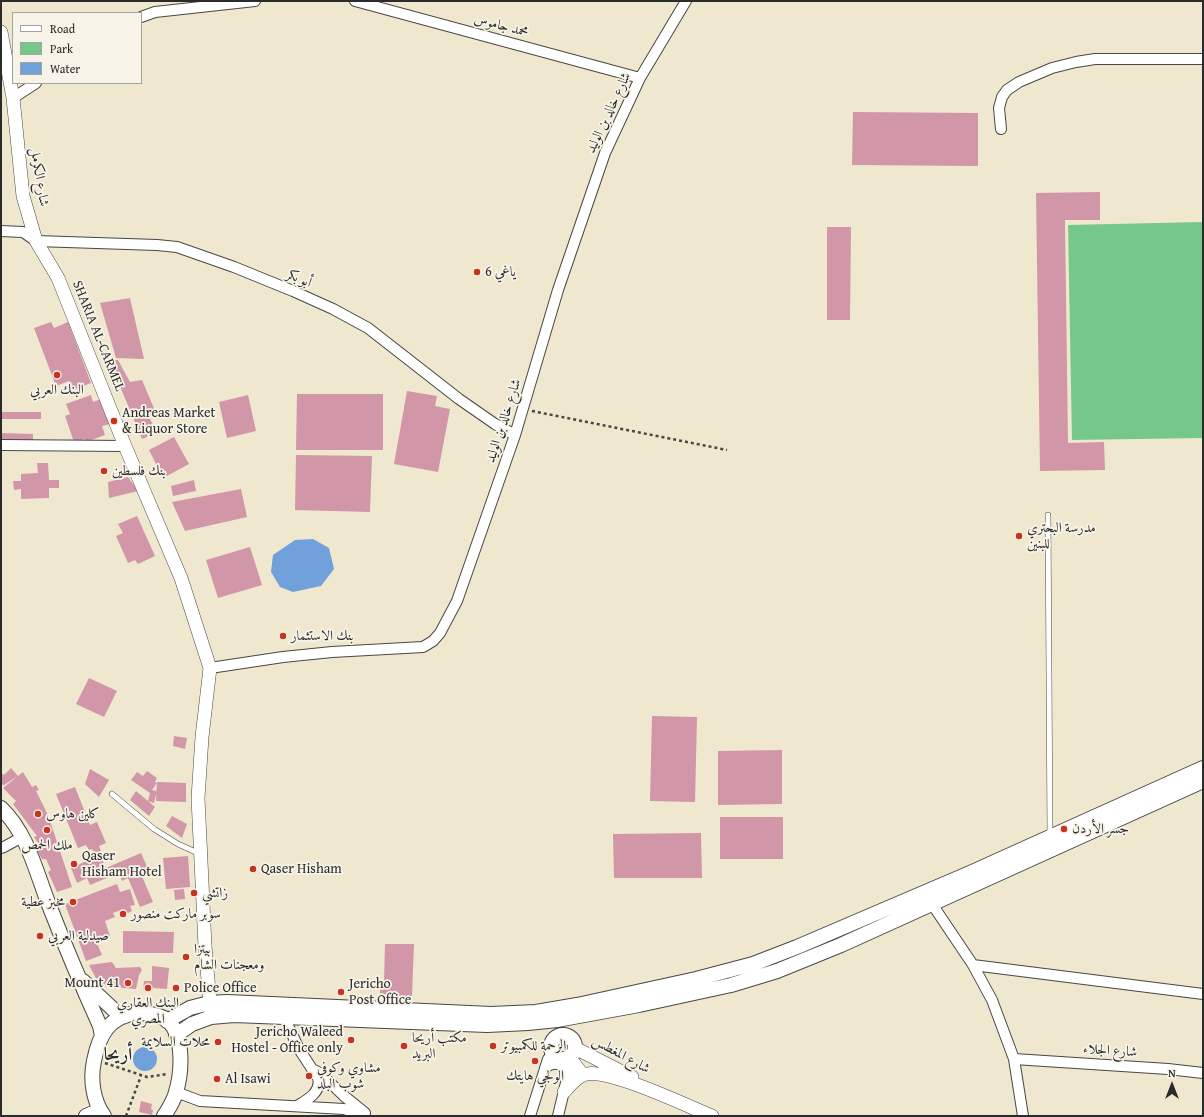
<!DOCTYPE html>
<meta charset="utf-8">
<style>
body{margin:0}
#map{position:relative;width:1204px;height:1117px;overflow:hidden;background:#efe8cf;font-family:"Gentium Book Plus",serif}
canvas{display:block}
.frame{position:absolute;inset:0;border:2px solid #2b2b2b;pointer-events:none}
.legend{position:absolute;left:12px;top:12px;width:130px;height:72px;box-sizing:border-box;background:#f7f3e8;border:1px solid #a5a39c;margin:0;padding:5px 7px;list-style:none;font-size:12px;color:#2b2b2b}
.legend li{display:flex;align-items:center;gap:8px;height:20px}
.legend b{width:20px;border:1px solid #a5a39c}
.north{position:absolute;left:1152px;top:1065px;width:40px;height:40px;-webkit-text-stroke:3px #f7f3e8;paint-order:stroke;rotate:0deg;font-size:11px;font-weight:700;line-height:16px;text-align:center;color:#2b2b2b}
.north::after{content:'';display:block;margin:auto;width:14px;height:18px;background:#2b2b2b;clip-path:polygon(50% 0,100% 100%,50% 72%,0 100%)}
</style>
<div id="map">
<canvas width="1204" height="1117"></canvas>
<div class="frame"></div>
<ul class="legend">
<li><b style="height:5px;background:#fff"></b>Road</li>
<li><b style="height:11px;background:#76c88a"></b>Park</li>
<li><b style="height:11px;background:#70a1da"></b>Water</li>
</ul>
<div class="north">N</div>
</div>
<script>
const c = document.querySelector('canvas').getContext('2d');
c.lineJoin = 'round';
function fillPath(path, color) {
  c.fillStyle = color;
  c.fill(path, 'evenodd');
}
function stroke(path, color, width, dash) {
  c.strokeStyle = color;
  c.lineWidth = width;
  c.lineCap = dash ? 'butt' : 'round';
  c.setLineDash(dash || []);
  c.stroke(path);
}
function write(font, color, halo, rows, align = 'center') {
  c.font = font + ' "Gentium Book Plus",Amiri,serif';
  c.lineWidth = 3.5;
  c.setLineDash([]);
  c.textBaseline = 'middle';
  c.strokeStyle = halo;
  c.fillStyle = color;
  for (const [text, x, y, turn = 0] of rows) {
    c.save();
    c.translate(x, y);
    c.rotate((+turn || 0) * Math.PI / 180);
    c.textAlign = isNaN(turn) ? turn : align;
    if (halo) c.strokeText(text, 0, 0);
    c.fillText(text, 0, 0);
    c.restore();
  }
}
const green = new Path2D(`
 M1203 222V438L1072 440 1068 225Z`);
const water = new Path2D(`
 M313 539 329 548 334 569 321 586 293 592 280 587 271 572 273 555 295 540Z
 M133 1059a12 12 0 1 1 24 0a12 12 0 1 1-24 0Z`);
const building = new Path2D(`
 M853 112 978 113V166L852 165Z
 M1100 192V220H1065L1068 443 1104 442 1105 470 1040 471 1036 193Z
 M827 227H851L850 320H827Z
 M130 298 144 359 116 358 100 303Z
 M51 322 54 328 68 322 91 383 73 390 69 381 56 386 34 328Z
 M109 360H118L130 382 142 380 156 413 149 417 157 433 142 439Z
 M407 391 437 396 435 406 450 409 438 472 394 464Z
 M297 394H383V450H296Z
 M91 395 93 402 101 399 110 424 102 426 105 435 86 442 85 439 74 442 65 416 70 414 66 404Z
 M248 395 256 431 227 438 219 402Z
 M1 412H41V419H1Z
 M1 433 33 434V440H1Z
 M174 437 189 464 163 478 149 450Z
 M296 455 372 456 370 512 295 510Z
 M37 463H48L49 480H59V488H49V498L21 499V489L14 490 13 481H21V474L38 473Z
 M128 477 138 491 109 498 108 482Z
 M194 480 196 491 173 496 171 486Z
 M241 489 247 517 185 531 172 502Z
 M137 516 155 556 138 564 135 560 128 563 116 536 123 533 118 524Z
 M250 547 262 585 218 598 206 560Z
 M89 678 117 691 104 717 76 704Z
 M652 716 697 717 695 802 650 801Z
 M174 736 187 738 185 749 173 746Z
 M782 750V804L718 805V751Z
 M11 768 18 776 23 772 32 787 36 785 39 790 36 791 48 815 72 887 57 892 48 872 51 870 46 859H42L35 847 38 843 34 837 37 836 13 804 16 801 3 788 18 776 4 785 1 784V773L4 775Z
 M90 769 109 780 99 797 85 784Z
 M147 771 157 778 155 782 157 783 152 790 157 791 154 803 148 801 155 807 149 816 130 800 136 791 148 801 150 793 131 780 137 772 143 776Z
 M157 782 186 783V802L156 801Z
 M75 787 90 825 97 822 106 843 99 846 101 851 94 853 92 849 89 850 86 845 78 848 56 794Z
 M172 816 187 824 182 838 166 826Z
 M720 817H783V859H720Z
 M701 833 702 878H614L613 834Z
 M141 853 149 871 141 874 153 902 140 907 128 878 122 881 119 873 90 885 87 878 77 883 71 868 93 858 95 861 102 859 106 868Z
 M188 856 190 887 166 889 163 858Z
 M117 884 120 892 130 889 135 905 130 906 132 911 123 915 121 910 113 913 115 917 105 921 110 936 96 941 102 955 86 961 65 904Z
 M184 889 185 899 175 900 174 890Z
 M123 931 174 932 173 953H123Z
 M385 944H414L412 996H380V982H384Z
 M112 962 116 968 140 967 142 970 139 975 136 989 100 986 89 965Z
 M152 966 169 968 167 989 153 988V990H143L144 981H152Z
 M141 1101 152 1104 151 1109 153 1110 152 1115 139 1112Z`);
const path = new Path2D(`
 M532 411 727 450
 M105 1063 147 1077 168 1074
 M126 1116 141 1076`);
const service = new Path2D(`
 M1048 515 1050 836
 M112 794 154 829 178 844 200 854`);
const minor = new Path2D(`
 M355 1 640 78
 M141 17 155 12 255 1
 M13 98 36 83
 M1001 129 999 108 1002 97 1007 90 1019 82 1052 68 1076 62 1095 59H1203
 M1 231 23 232 36 241 157 245 177 247 234 267 293 291 333 309 368 328 459 399 495 424 515 435
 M1 445 125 446
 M210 668 283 657 332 652 423 647 433 641 440 633 457 601 515 435 558 290 605 153 640 78 686 1
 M1 848 4 847 22 837
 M932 904 973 965 992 1000 1014 1059 1023 1116
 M973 965 1203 994
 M280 1013 284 1017 299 1049 312 1069 320 1073 344 1096 365 1113
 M1014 1059 1168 1069 1203 1073
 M545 1068C554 1060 566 1064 568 1076
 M176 1092 200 1101 344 1109 364 1116
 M297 1106C307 1100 322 1092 318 1078 317 1075 314 1072 312 1069
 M530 1116 548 1059 553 1054
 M558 1116 570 1066 568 1058`);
const tertiary = new Path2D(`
 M1 32 13 98 23 196 36 241 58 278 125 446 181 578 210 668 202 737 198 798 205 946 211 1013
 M575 1048 632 1077
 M569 1057 583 1075
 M564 1092C570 1085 578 1075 587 1074 610 1069 687 1106 712 1116`);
const secondary = new Path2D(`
 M1 808C28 834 36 872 49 905 65 946 82 986 100 1026L102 1036
 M83 981 115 1011 125 1016
 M167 1021 190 1008 209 1003 227 1002 491 1014 536 1012 577 1005 696 979 753 964 797 947 970 873 1203 768
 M176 1035 192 1024 211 1017 234 1015 487 1025 528 1023 557 1020 639 1005 731 985 777 971 841 945 1203 781
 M551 1047a12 12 0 1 1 24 0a12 12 0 1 1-24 0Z
 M86 1116 100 1110
 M104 1116C93 1101 90 1079 94 1061 99 1035 109 1016 137 1013 145 1013 156 1014 164 1018 185 1030 182 1072 176 1092 174 1101 169 1108 164 1116`);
const markers = [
 [477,272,4,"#c8321e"],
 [57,375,4,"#c8321e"],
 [114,421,4,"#c8321e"],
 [104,471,4,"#c8321e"],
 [1019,536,4,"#c8321e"],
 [283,636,4,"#c8321e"],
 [38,814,4,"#c8321e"],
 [1064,829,4,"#c8321e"],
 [47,830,4,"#c8321e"],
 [74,864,4,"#c8321e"],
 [253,869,4,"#c8321e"],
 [194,893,4,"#c8321e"],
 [73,902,4,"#c8321e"],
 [123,914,4,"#c8321e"],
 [40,936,4,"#c8321e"],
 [186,957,4,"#c8321e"],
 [128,983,4,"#c8321e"],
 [148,988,4,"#c8321e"],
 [176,988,4,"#c8321e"],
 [341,992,4,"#c8321e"],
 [351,1040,4,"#c8321e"],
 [218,1042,4,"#c8321e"],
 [404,1046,4,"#c8321e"],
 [493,1046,4,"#c8321e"],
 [535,1061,4,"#c8321e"],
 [309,1076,4,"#c8321e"],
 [217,1079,4,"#c8321e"]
];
const streetNames = [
 ["محمد جاموس",501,26,15],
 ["شارع خالد بن الوليد",609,113,-65],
 ["شارع الكرمل",39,177,81],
 ["أبو بكر",299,279,23],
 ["SHARIA AL-CARMEL",98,336,68],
 ["شارع خالد بن الوليد",504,421,-72],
 ["شارع الجلاء",1110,1051,4],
 ["شارع المغطس",621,1055,29]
];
const poiNames = [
 ["ياغي 6",485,272],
 ["البنك العربي",57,390,"center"],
 ["Andreas Market",122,413],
 ["& Liquor Store",122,429],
 ["بنك فلسطين",112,471],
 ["مدرسة البحتري",1027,528],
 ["للبنين",1027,544],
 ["بنك الاستثمار",291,636],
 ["كلين هاوس",46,814],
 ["جسر الأردن",1072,829],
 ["ملك الحمص",47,845,"center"],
 ["Qaser",82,856],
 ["Hisham Hotel",82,872],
 ["Qaser Hisham",261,869],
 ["زاتشي",202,893],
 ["مخبز عطية",65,902,"right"],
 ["سوبر ماركت منصور",131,914],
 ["صيدلية العربي",48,936],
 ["بيتزا",194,949],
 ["ومعجنات الشام",194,965],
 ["Mount 41",120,983,"right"],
 ["Jericho",349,984],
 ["Post Office",349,1000],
 ["Police Office",184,988],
 ["البنك العقاري",148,1003,"center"],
 ["المصري",148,1019,"center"],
 ["Jericho Waleed",343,1032,"right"],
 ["Hostel - Office only",343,1048,"right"],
 ["مكتب أريحا",412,1038],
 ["البريد",412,1054],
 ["محلات السلايمة",210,1042,"right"],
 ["الرحمة للكمبيوتر",501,1046],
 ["مشاوي وكوفي",317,1068],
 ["شوب البلد",317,1084],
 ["الولجي هايتك",535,1076,"center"],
 ["Al Isawi",225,1079]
];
const districtNames = [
 ["أريحا",118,1055]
];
fillPath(green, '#76c88a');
fillPath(water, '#70a1da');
fillPath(building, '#d196a8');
stroke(service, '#484744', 6);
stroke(minor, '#484744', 12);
stroke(tertiary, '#484744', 14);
stroke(secondary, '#484744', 16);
stroke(path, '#484744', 2.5, [3, 3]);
stroke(service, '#fff', 5);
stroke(minor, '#fff', 10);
stroke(tertiary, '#fff', 13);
stroke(secondary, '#fff', 14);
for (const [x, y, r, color] of markers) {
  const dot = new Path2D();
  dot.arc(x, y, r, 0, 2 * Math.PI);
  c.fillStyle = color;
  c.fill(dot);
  stroke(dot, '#f7f3e8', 1.5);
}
write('14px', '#2b2b2b', '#f7f3e8', streetNames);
write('14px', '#2b2b2b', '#f7f3e8', poiNames, 'left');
write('bold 18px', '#2b2b2b', '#f7f3e8', districtNames);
</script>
